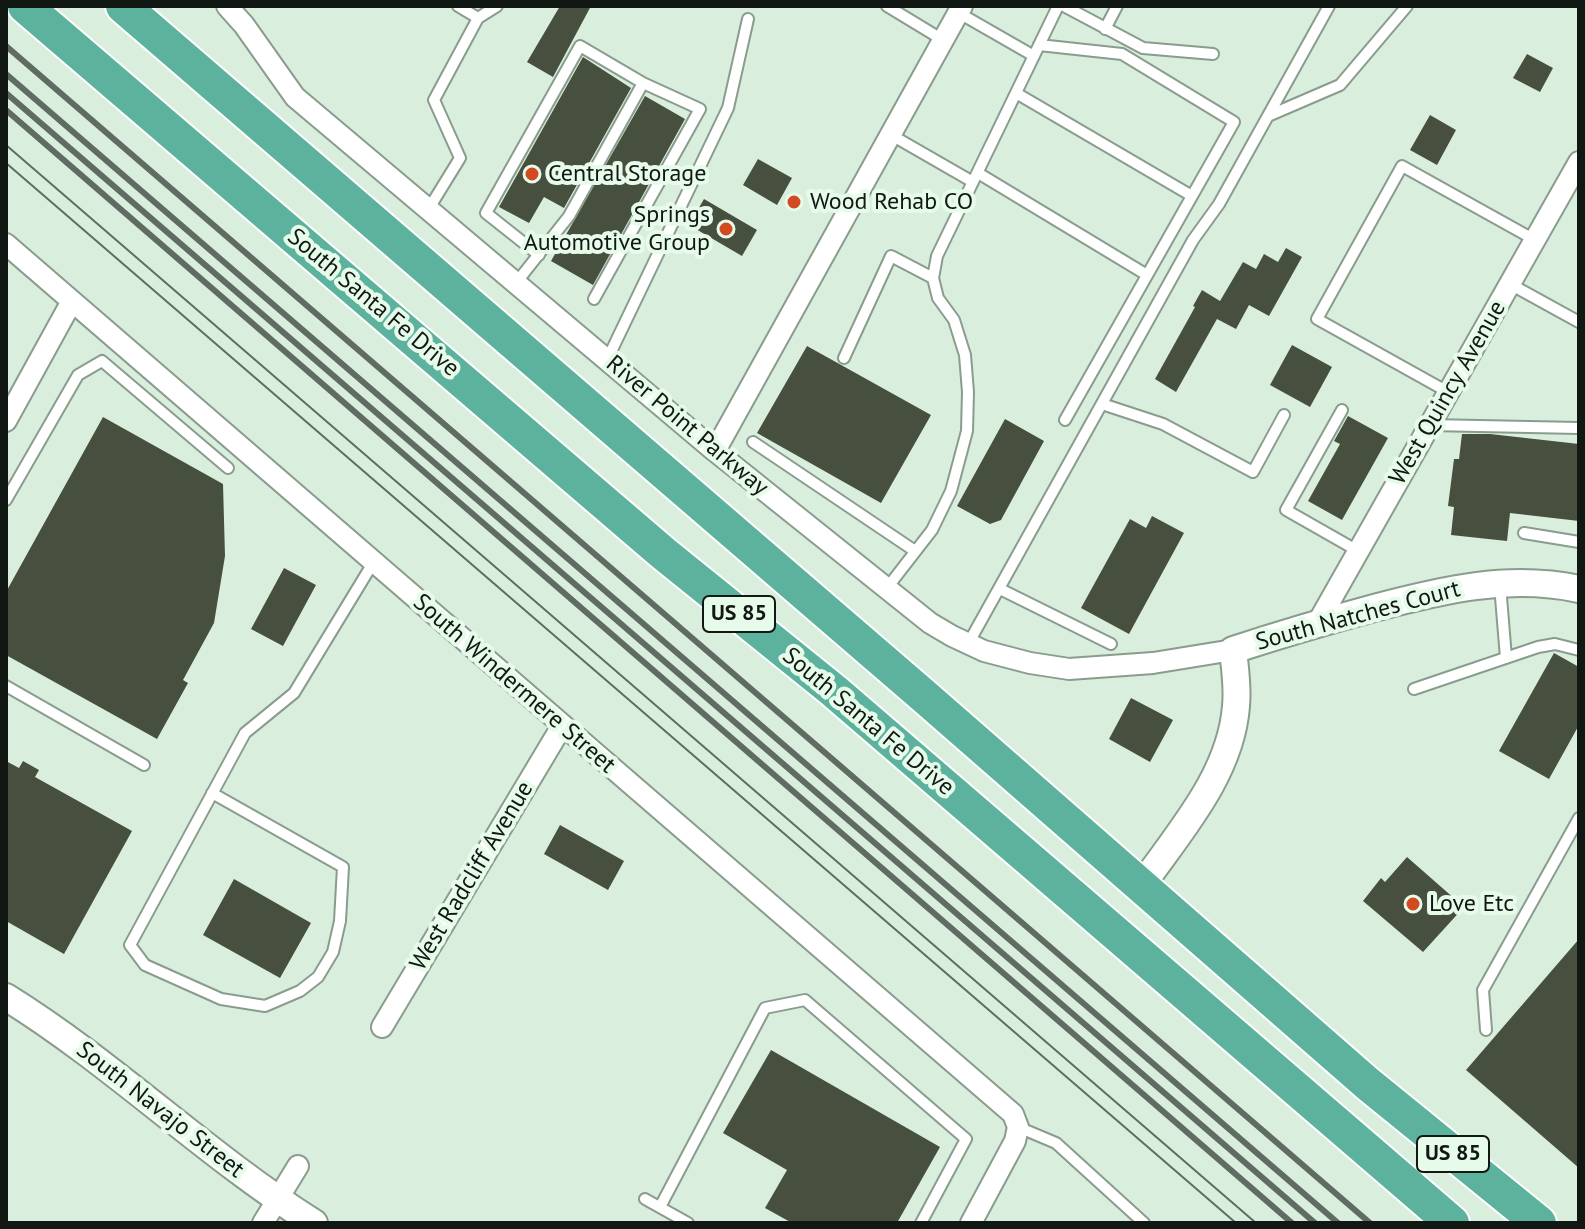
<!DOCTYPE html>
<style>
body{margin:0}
#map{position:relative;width:1585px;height:1229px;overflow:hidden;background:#daeede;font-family:"PT Sans",sans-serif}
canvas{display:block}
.frame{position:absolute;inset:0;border:8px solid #111813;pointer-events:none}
</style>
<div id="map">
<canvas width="1585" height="1229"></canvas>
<div class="frame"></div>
</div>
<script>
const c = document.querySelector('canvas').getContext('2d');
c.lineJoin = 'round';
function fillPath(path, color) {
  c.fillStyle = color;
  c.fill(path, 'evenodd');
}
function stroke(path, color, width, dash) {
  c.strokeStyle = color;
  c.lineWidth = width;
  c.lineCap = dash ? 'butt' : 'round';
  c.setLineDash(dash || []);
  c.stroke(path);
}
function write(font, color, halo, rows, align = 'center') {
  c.font = font + ' "PT Sans",sans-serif';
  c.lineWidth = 8;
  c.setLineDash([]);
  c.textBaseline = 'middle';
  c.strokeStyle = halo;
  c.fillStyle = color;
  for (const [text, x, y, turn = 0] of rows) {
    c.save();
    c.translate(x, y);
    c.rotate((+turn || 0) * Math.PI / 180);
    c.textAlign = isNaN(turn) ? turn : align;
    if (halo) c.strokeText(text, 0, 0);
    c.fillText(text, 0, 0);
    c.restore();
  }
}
const building = new Path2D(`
 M560 6H591L553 77 527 62Z
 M1527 54 1553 68 1540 92 1513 78Z
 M583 57 631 88 564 208 544 197 529 223 499 207Z
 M645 96 685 119 593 285 551 261Z
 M1430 115 1456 130 1437 165 1410 150Z
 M758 159 792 178 777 205 743 185Z
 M704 199 757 230 742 256 689 225Z
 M1286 248 1302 257 1269 316 1249 305 1236 329 1217 319 1176 392 1155 379 1195 307 1193 306 1202 290 1220 301 1243 262 1256 269 1264 254 1278 262Z
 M1292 345 1332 367 1310 407 1270 385Z
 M807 346 931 415 881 503 757 433Z
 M1348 416 1388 438 1342 520 1308 501 1340 444 1334 441Z
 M103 417 223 484 225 556 214 623 183 680 188 683 157 739 6 655V592Z
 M1005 419 1044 441 1001 520 990 524 957 506Z
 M1462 434H1490L1579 444V521L1510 513 1507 541 1451 535 1454 507 1448 506 1454 459H1459Z
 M1152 516 1184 533 1129 634 1081 608 1130 519 1146 528Z
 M284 568 316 585 283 646 251 629Z
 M1554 653 1579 667V725L1549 779 1499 751Z
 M1131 698 1173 720 1150 762 1109 739Z
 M6 761 19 768 23 761 39 770 35 777 132 831 64 954 6 921Z
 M560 825 624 861 608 890 544 854Z
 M1407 857 1464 907 1423 952 1363 901 1381 878 1385 882Z
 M234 879 311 923 280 978 203 935Z
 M1579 939V1168L1466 1070Z
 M771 1050 940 1147 897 1223H792L765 1208 787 1170 723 1133Z`);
const service = new Path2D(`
 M887 6 943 40
 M1064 6 1143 48 1213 54
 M966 17 1034 56
 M478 18 497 6
 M1105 29 1117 6
 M1039 45 1122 54 1234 122 1065 420
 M1016 93 1192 196
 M1268 116 1340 85 1407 6
 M900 140 973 182
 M978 173 1147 275
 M428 210 460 158 434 100 478 18 458 6
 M539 255 486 213 580 46 643 83 700 109 594 299
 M516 283 569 216 643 83
 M1510 284 1579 322
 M844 358 891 256 933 278
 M607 360 728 108 748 19
 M1448 392 1317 319 1402 166 1535 240
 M1102 404 1163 424 1253 472 1284 415
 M1342 410 1286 510 1358 551
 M1429 425 1579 428
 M753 442 915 551
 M6 500 78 375 102 361 228 468
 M1524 533 1579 542
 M1500 585 1506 658
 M887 588 932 530 951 491 967 431 968 392 965 355 954 320 938 298 933 278 937 256 1058 6
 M1000 589 1111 644
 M968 644 1193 240 1219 204 1329 6
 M6 686 144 765
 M1414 689 1538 647 1555 644 1579 650
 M212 793 343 867 340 921 333 952 318 977 300 991 265 1006 221 999 145 965 130 945 245 733 294 693 373 563
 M1486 1030 1483 990 1579 818
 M1018 1127 1056 1143 1144 1223
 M645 1199 688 1223
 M660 1207 765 1008 805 1000 966 1139 921 1223`);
const minor = new Path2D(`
 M227 6 244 25 295 97 715 451 930 623 952 636 984 651 1030 663 1069 669 1153 663 1233 650
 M6 244 1013 1114 1018 1127 1015 1141 971 1223
 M6 421 72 301
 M715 451 962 6
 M1317 624 1579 162
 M382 1027 562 726
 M263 1223 298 1166`);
const tertiary = new Path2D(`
 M1142 885C1180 831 1231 774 1236 706 1238 687 1235 669 1233 650 1279 635 1326 621 1374 608 1442 590 1509 574 1579 589
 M6 997C114 1064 206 1155 314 1223`);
const trunk = new Path2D(`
 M25 6 663 553 834 691 1452 1223
 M123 6 925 697 1368 1084 1539 1223`);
const tram = new Path2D(`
 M6 145 1256 1223
 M6 163 1236 1223`);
const rail = new Path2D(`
 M6 46 1370 1223
 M6 74 1338 1223
 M6 93 1315 1223
 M6 110 1292 1223`);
const markers = [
 [532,174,8,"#d34a21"],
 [794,202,8,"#d34a21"],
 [726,229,8,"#d34a21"],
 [1413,904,8,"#d34a21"]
];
const shields = [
 [739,614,72],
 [1453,1154,72]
];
const shieldNames = [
 ["US 85",739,614],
 ["US 85",1453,1154]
];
const poiNames = [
 ["Central Storage",548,174],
 ["Wood Rehab CO",810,202],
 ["Springs",710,215,"right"],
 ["Automotive Group",710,243,"right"],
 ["Love Etc",1429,904]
];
const streetNames = [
 ["South Santa Fe Drive",373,303,40],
 ["West Quincy Avenue",1448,393,-60],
 ["River Point Parkway",687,426,40],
 ["South Natches Court",1358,616,-15],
 ["South Windermere Street",514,684,41],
 ["South Santa Fe Drive",868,722,40],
 ["West Radcliff Avenue",472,876,-59],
 ["South Navajo Street",160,1110,38]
];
fillPath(building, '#47503e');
stroke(service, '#899c8d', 14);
stroke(minor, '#899c8d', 24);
stroke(tertiary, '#899c8d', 30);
stroke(trunk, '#fff', 38);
stroke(service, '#fff', 10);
stroke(minor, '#fff', 20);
stroke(tertiary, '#fff', 26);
stroke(trunk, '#5cb29c', 34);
stroke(tram, '#606c63', 2);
stroke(rail, '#606c63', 6);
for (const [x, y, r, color] of markers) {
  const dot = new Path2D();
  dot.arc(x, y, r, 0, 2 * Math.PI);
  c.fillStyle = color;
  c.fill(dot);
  stroke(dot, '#e7fbeb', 3);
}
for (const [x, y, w] of shields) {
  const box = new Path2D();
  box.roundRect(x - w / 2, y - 18, w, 36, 6);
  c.fillStyle = '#e7fbeb';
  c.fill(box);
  stroke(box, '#111813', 2);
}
write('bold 22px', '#111813', null, shieldNames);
write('24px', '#111813', '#e7fbeb', poiNames, 'left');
write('24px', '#111813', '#e7fbeb', streetNames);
</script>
